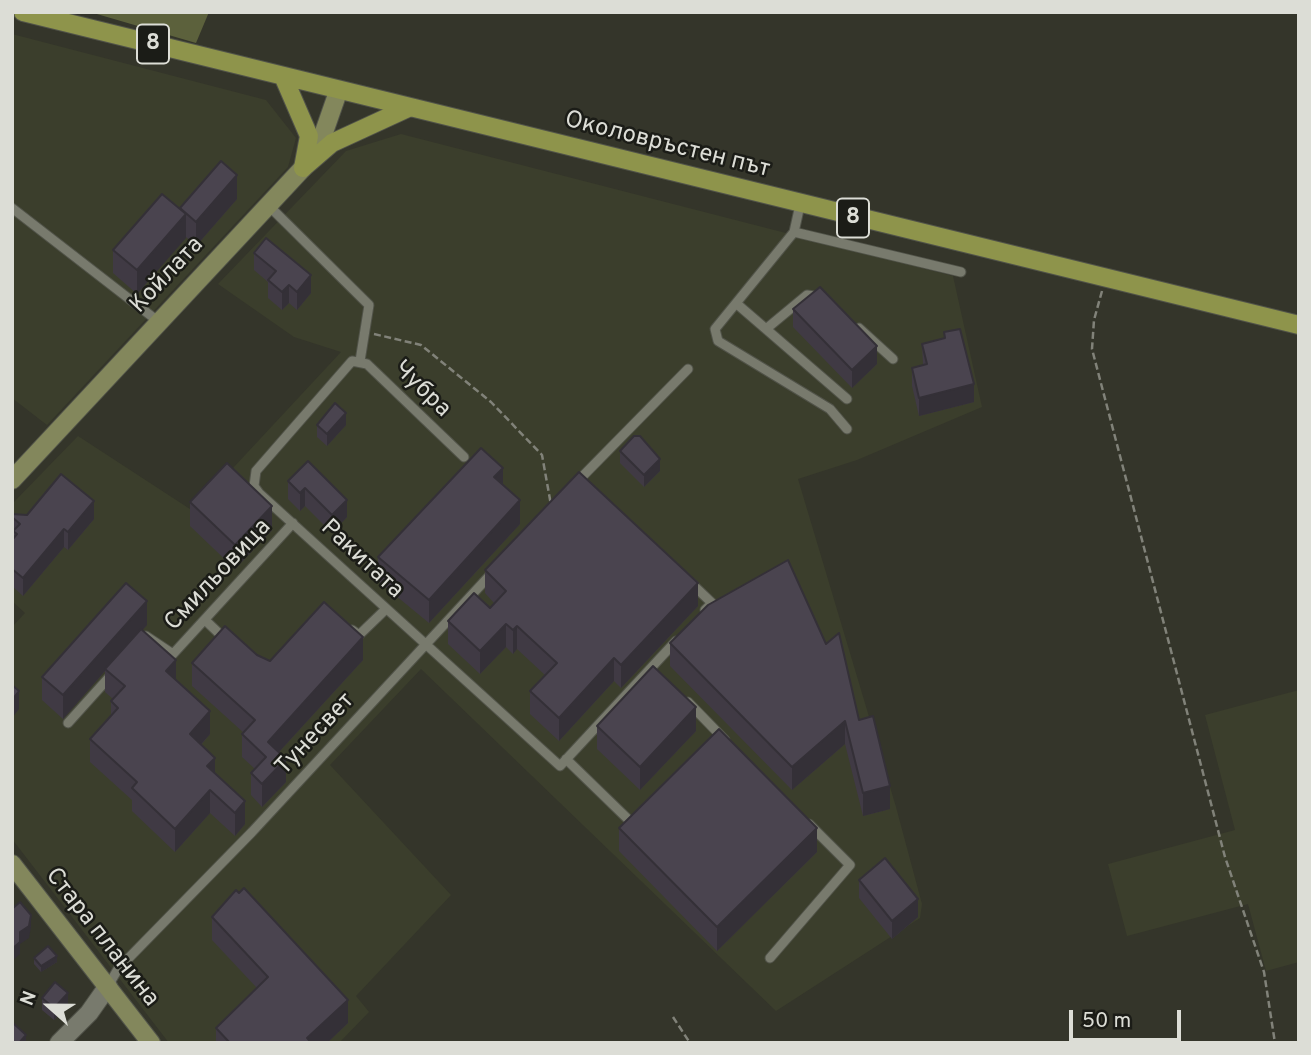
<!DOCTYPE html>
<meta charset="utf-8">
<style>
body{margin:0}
#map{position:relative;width:1311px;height:1055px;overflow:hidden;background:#34352a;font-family:Overpass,sans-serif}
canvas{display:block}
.frame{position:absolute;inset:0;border:14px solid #dcddd6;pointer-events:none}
.north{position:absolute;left:14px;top:971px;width:70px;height:70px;-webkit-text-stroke:5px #1b1c17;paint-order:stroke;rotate:291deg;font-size:19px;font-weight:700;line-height:28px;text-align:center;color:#dcddd6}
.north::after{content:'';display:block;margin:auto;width:24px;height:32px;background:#dcddd6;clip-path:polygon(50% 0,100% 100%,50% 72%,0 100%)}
.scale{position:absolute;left:1069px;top:1010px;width:112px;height:32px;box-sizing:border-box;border:4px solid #dcddd6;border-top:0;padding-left:9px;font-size:21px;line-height:24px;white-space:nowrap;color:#dcddd6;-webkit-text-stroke:5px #1b1c17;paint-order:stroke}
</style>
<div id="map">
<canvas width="1311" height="1055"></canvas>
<div class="frame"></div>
<div class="north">N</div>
<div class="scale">50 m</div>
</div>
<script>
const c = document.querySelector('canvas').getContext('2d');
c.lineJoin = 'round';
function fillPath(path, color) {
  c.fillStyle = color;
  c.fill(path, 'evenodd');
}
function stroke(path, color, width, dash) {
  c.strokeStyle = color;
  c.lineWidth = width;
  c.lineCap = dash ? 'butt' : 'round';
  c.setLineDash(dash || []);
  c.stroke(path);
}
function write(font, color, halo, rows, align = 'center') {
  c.font = font + ' Overpass,sans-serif';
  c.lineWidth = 5;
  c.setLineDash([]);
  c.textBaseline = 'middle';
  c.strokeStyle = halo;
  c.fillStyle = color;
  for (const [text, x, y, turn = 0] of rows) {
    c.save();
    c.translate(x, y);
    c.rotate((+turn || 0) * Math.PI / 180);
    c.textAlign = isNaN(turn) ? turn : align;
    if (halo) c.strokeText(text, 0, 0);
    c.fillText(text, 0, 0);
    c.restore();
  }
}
const built = new Path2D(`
 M12 34 266 100 296 138 288 167 47 425 12 398Z
 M401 134 953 276 982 407 857 460 798 479 896 807 922 904 920 918 776 1011 421 669 330 765 451 895 356 996 369 1012 339 1043H169L12 839V627L25 613 12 601V504L78 436 193 511 341 352 294 337 218 284 346 151Z
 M1299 690V962L1266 971 1248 904 1127 936 1108 864 1235 830 1205 715Z`);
const green = new Path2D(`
 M90 12H209L196 43Z`);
const path = new Path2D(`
 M1102 291 1094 320 1092 349 1225 857 1264 972 1275 1043
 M374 334 421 345 491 402 542 455 551 505
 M673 1017 690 1043`);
const lane = new Path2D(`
 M268 205 369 305 360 361
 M800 205 794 232 715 329 718 341 830 409 847 429
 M12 208 159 322
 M794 232 961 272
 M737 304 847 399
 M859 328 893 359
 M766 329 807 295 822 297
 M464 457 367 364 352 361 256 471 254 486 259 493 560 766 676 641
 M576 483 688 369
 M691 583 712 603 705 610
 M205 620 226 640
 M352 630 359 635 386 609
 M146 636 173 654 293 523
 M688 702 725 740
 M68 723 113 673
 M566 759 634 825
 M770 958 850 865 809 824
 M108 986 118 969 252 832 492 573`);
const street = new Path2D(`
 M59 1043 89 1013 108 986`);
const secondary = new Path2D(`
 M12 480 303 168 323 135 338 92
 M12 864 151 1043`);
const primary = new Path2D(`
 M23 12 1299 325
 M283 76 309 136 303 168
 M303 168 332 143 408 108`);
const wall = new Path2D(`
 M237 199 196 246 186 237 137 294 113 273V250L180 209V208Z
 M254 253 311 293 297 310 289 303 282 310 268 298V282L254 270Z
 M793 309 877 364 852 388 793 327Z
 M944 332 974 402 919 416 912 386V368L923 365 922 344 944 339Z
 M317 425H346L327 446 317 437Z
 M620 451 660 471 644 487 620 463Z
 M308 461 347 517 332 533 305 506 300 511 288 499V481Z
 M503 484 520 524 429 623 378 581V557Z
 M190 502 272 530 235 569 190 526Z
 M12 514 94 519 68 550 64 547 23 596 12 586V540L13 539 12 535Z
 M485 570 698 606 621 688 614 681 559 741 530 714V691L545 675 517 649 513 654 506 647 480 674 448 644V621L490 608 494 603 485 593Z
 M147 625 142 630 210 734 201 745 215 774 245 824 235 836 210 813 175 852 132 811V800L90 762V739L111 716V701L113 699 105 692V671L63 719 42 700V677Z
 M670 643 859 720 890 809 863 816 845 744 792 790 670 666Z
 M257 655 270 661 363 660 279 752 286 782 262 807 251 795V773L255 769 242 757V734L244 733 192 686V663Z
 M597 726 696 731 640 790 597 749Z
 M619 828 817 852 717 951 619 851Z
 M859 880 918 917 892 939 859 898Z
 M212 917 348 1023 327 1043H216V1028L257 988 212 940Z
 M34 958 57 962 41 972 34 964Z
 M42 998 68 1005 54 1020 42 1010Z`);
const shadedWall = new Path2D(`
 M237 175V199L196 246V222Z
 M186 214V238L137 294V270Z
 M311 275V293L297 310V292Z
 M289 285V303L282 310V292Z
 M877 346V364L852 388V370Z
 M974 384V402L919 416V398Z
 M346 413V425L327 446V434Z
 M660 459V471L644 487V475Z
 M503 468V491L494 477Z
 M305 488V506L300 511V493Z
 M347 500V517L332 533V515Z
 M520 500V524L429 623V600Z
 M94 501V519L68 550V532Z
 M272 506V530L235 569V545Z
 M64 529V547L23 596V578Z
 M698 583V606L621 688V665Z
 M147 601V625L107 670 105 669V671L63 719V695Z
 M506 624V647L480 674V651Z
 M517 626V649L513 654V630Z
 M363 637V660L268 764V742Z
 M614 658V681L559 741V718Z
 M176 660V683L166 671Z
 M19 691V709L12 718V700Z
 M696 707V731L640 790V767Z
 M210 711V734L190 757V734Z
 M845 721V744L792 790V767Z
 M215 758V781L207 766Z
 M286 759V782L262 807V784Z
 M890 786V809L863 816V793Z
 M210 790V813L175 852V829Z
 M245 801V824L235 836V813Z
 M817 828V852L717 951V927Z
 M918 899V917L892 939V921Z
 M31 915V927L29 938 20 944V954L12 961V949L20 932Z
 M57 956V962L41 972V966Z
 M68 993V1005L54 1020V1008Z
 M348 1000V1023L327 1043H307V1038Z
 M26 1035V1043H19Z`);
const building = new Path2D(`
 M221 161 237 175 196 222 180 208Z
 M162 194 186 214 137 270 113 250Z
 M266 238 311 275 297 292 289 285 282 292 268 280 276 271 254 253Z
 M820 287 877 346 852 370 793 309Z
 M960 329 974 384 919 398 912 368 927 364 922 344 945 338 944 332Z
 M335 403 346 413 327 434 317 425Z
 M634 436H640L660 459 644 475 620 451Z
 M481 448 503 468 494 477 520 500 429 600 378 557Z
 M308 461 347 500 332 515 305 488 300 493 288 481Z
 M227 463 272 506 235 545 190 502Z
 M579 472 698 583 621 665 614 658 559 718 530 691 557 663 517 626 513 630 506 624 480 651 448 621 474 593 490 608 506 591 485 570Z
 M61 474 94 501 68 532 64 529 23 578 12 569V540L17 534 13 531 20 524 12 517V514L27 515Z
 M788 560 826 644 839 633 859 720 873 716 890 786 863 793 845 721 792 767 670 643 708 605Z
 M126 583 147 601 63 695 42 677Z
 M324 602 363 637 268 742 286 759 262 784 251 773 266 757 242 734 255 720 192 663 225 626 257 655 270 661Z
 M141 629 176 660 166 671 210 711 190 734 215 758 207 766 245 801 235 813 210 790 175 829 132 788 137 782 90 739 118 708 111 701 125 686 105 669Z
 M653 666 696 707 640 767 597 726Z
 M12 685 19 691 12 700Z
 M719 729 817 828 717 927 619 828Z
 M885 858 918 899 892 921 859 880Z
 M244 888 348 1000 307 1038 311 1043H230L216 1028 268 977 212 917 236 890 239 893Z
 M20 902 31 915 29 926 20 932V942L12 949V909Z
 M48 946 57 956 41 966 34 958Z
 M55 982 68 993 54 1008 42 998Z
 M12 1022 26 1035 19 1043H12Z`);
const shields = [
 [153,44,32],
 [853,218,32]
];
const shieldNames = [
 ["8",153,44],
 ["8",853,218]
];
const streetNames = [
 ["Околовръстен път",667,146,14],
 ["Койлата",168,276,-47],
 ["Чубра",421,390,44],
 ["Ракитата",361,560,43],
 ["Смильовица",219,576,-47],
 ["Тунесвет",316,735,-47],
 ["Стара планина",101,938,52]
];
fillPath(built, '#3b3e2c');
fillPath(green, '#5c613c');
stroke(lane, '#515349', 11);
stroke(street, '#515349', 20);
stroke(secondary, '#515349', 20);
stroke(primary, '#515349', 20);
stroke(path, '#818279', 2.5, [7, 3.5]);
stroke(lane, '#787a6d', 9);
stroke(street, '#787a6d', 18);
stroke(secondary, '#83875c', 18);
stroke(primary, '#8e944b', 18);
fillPath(wall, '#403a44');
fillPath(shadedWall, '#343037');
fillPath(building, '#4a444f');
stroke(building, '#343037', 2);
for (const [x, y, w] of shields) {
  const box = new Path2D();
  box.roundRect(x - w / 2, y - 19.5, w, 39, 5);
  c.fillStyle = '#1b1c17';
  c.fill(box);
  stroke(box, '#dcddd6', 2);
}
write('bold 23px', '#dcddd6', null, shieldNames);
write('24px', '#dcddd6', '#1b1c17', streetNames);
</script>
